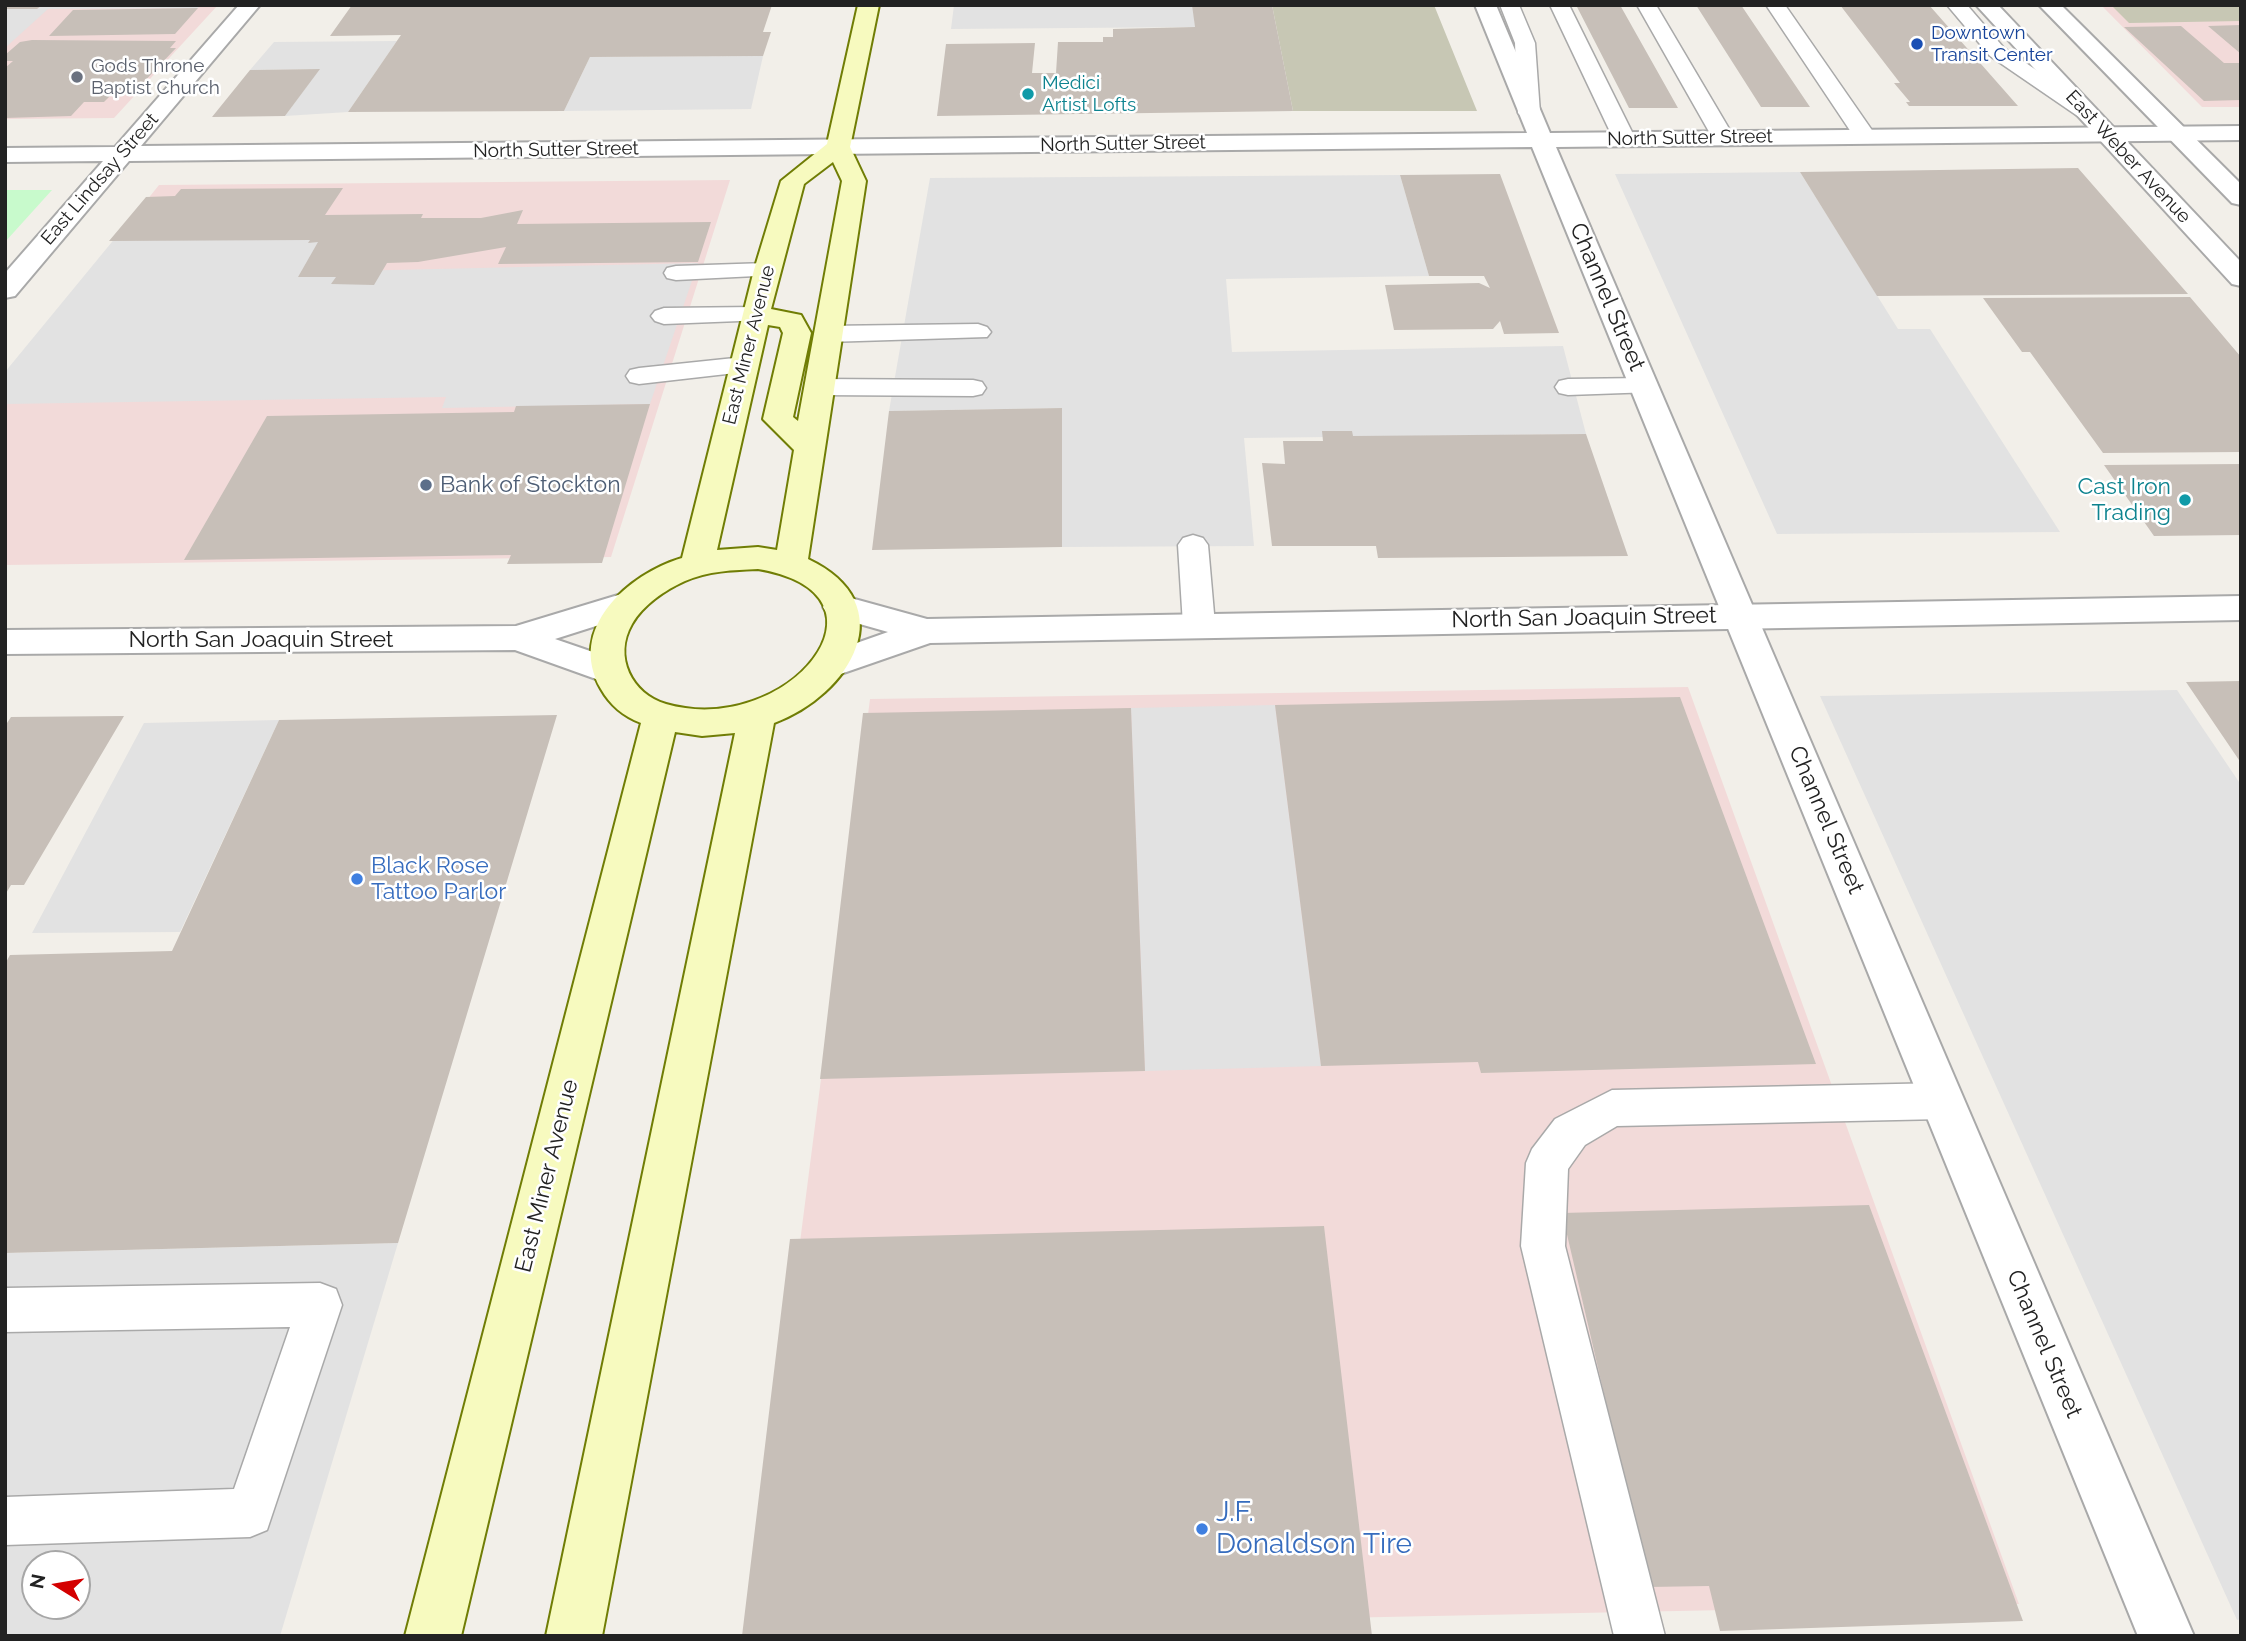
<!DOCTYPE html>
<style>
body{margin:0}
#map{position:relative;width:2246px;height:1641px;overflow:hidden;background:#f2efe9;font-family:Raleway,sans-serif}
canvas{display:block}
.frame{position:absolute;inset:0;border:7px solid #222;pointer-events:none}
.north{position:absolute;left:21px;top:1550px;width:70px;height:70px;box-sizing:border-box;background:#fff;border:2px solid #a7a7a7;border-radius:50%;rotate:281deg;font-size:19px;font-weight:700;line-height:28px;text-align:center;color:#222}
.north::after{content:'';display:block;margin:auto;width:24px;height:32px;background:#d40000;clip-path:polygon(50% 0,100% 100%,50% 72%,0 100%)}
</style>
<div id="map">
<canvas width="2246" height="1641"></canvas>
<div class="frame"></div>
<div class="north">N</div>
</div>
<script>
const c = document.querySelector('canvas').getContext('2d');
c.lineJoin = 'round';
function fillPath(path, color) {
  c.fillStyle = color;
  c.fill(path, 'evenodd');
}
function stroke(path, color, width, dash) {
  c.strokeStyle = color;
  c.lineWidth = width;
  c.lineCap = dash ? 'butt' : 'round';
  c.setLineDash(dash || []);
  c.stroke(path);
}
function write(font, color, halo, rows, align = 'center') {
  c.font = font + ' Raleway,sans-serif';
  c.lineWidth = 5;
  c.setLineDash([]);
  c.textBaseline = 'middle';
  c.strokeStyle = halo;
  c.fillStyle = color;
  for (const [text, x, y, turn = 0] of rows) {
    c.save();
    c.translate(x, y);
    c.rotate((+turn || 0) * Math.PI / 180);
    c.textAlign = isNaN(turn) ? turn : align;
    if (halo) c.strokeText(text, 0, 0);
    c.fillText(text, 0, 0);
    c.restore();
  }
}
const commercial = new Path2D(`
 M5 5H218L114 118 5 119Z
 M2101 5H2241V107H2202Z
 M730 180 611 557 5 565V377L159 185Z
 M1688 687 2019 1604 750 1630 870 699Z`);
const construction = new Path2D(`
 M1272 5H1434L1477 111H1293Z
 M2111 5H2241V21L2129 23Z`);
const park = new Path2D(`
 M5 190H52L5 242Z`);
const parking = new Path2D(`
 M42 5H200L198 8 48 9 5 48V9H37Z
 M954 5H1193L1195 27 951 29Z
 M397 41 348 112 285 116 319 69 250 70 274 42Z
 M763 56 751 109 564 111 590 57Z
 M1800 172 1898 329H1930L2060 532 1777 534 1615 174Z
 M1400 175 1429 276 1226 279 1232 352 1563 346 1586 434 1244 438 1254 546 1062 547V408L889 411 930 178Z
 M116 237 324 238 304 272 698 263 650 404 442 408 446 397 5 404V372Z
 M2177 690 2241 785V1619L2237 1620 1820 696Z
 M1275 705 1321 1066 1145 1071 1131 708Z
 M279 720 180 932 32 933 144 723Z
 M398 1243 280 1636H5V1253ZM35 1564H77V1606H35Z`);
const building = new Path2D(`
 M5 5H42L37 9H5Z
 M352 5H772L763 32H771L763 56 590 57 564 111 348 112 401 35 330 36Z
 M1192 5H1272L1293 111 937 116 946 44 1035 43 1032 73H1056L1058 42H1103V37H1113V29L1195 27Z
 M1576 5H1620L1678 108H1629Z
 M1696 5H1741L1810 107H1761Z
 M1840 5H1929L2018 106H1909L1906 102H1910L1894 83H1900Z
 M198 8 175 34 49 36 73 10Z
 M2241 25V54L2208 26Z
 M2181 26 2224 63H2241V100L2204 101 2124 27Z
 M32 40 176 41 170 48H176L140 86H134L126 94H112L104 102H84L71 116 5 118V68L13 61H5V55L20 42Z
 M320 69 285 116 212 117 250 70Z
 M2078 168 2188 294 1877 296 1800 172Z
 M1500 174 1559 333 1504 334 1500 321 1493 329 1394 330 1385 285 1479 283 1490 288 1484 276H1429L1400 175Z
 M343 188 325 215 423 214 421 218H481L523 210 517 224 711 222 698 262 498 264 506 247 418 262 387 263 374 285 331 284 336 277H298L318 242 308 243 310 240 109 241 146 197 175 196 181 189Z
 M2190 297 2241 357V452L2103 453 2030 352H2022L1983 298Z
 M650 404 602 563 507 564 511 555 184 560 267 416 514 412 516 406Z
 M1062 408V547L872 550 889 411Z
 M1322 431H1352L1353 436 1586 434 1628 556 1378 558 1376 546H1272L1262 463 1285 464 1283 441H1323Z
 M2241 464V535L2154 536 2104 465Z
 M2241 681V763L2186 682Z
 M1680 697 1816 1064 1481 1073 1478 1062 1321 1066 1275 705Z
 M1131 708 1145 1071 820 1079 863 713Z
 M557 715 398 1243 5 1253V964L10 955 172 951 279 720Z
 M124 716 24 885H11L5 895V726L11 717Z
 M1869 1205 2023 1621 1720 1631 1709 1586 1649 1587 1562 1213Z
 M1324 1226 1372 1636H742L790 1239Z`);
const service = new Path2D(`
 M1500 5H1519L1535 43 1540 113 1536 117H1522L1518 113 1515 43Z
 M1550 5H1569L1635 138 1632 143H1616L1613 138Z
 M1637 5H1656L1734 137 1731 142H1715L1712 137Z
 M1766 5H1785L1876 136 1873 141H1857Z
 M1947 5H1967L2004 48 2096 111 2100 115 2096 119H2082L1990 56Z
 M767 263 776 265 779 270 776 275 676 280 667 278 664 273 667 268 676 266Z
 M756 307 765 310 769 315 765 320 664 324 655 321 651 316 655 311 664 308Z
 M978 324 987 327 991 332 987 337 827 342 818 339 814 334 818 329 827 326Z
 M744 357 753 359 757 365 753 371 639 384 630 382 626 376 630 370 639 368Z
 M1644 378 1653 380 1657 386 1653 392 1568 395 1559 393 1555 387 1559 381 1568 379Z
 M819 379 973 380 982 382 986 388 982 394 973 396 819 395 810 393 806 387 810 381Z
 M1193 535 1203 538 1208 545 1215 625 1210 633 1199 636 1188 633 1183 625 1178 545 1183 538Z
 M1943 1083 1957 1088 1963 1101 1957 1114 1943 1119 1617 1126 1585 1145 1568 1169 1565 1246 1665 1636H1614L1521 1246 1526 1163 1532 1149 1555 1119 1612 1090Z
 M320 1283 336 1289 342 1305 267 1530 250 1537 5 1545V1497L234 1489 290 1327 5 1332V1288Z`);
const minor = new Path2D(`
 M239 5H260L141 146 1527 133 1475 5H1496L1550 133 2241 126V140L1556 147 2194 1636H2138L1532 147 129 161 15 296 5 298V273L103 161 5 162V148L115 147Z`);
const tertiary = new Path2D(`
 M1976 5H1998L2241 262V286L2232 284Z
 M2039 5H2061L2241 184V205L2232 203Z
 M628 592 640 596 645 604 640 612 555 639 622 662 628 671 622 680 610 684 515 650 5 654V630L516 626Z
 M840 595 927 619 2241 596V620L930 643 829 678 817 675 811 666 817 657 888 632 828 615 823 607 828 599Z`);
const secondary = new Path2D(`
 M858 5H879L850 147 866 181 808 559C905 605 850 695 774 723L602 1636H546L735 733 702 736 675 732 461 1636H405L641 723C623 716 610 705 601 689 566 629 628 574 682 558L754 270 781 181 827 144ZM833 162 842 181 798 421 793 417 811 333 801 315 771 309 804 184ZM768 325 780 327 783 333 763 419 794 450 777 550 758 547 717 550ZM758 569C907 594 787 739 666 704 632 694 613 657 632 624 643 605 665 590 685 581 708 571 733 570 758 569Z`);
const markers = [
 [1917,44,7,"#1a4fb4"],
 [77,77,7,"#6b7280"],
 [1028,94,7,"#0f9aa8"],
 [426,485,7,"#5c6f8a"],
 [2185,500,7,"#0f9aa8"],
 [357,879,7,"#3f7fe0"],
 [1202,1529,7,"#3f7fe0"]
];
const farTransitnames = [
 ["Downtown",1931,33],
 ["Transit Center",1931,55]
];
const farWorshipnames = [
 ["Gods Throne",91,66],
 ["Baptist Church",91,88]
];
const farCulturenames = [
 ["Medici",1042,83],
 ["Artist Lofts",1042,105]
];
const farStreetnames = [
 ["North Sutter Street",1690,138,-1],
 ["North Sutter Street",1123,144,-1],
 ["North Sutter Street",556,150,-1],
 ["East Weber Avenue",2128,157,47],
 ["East Lindsay Street",100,179,-49],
 ["East Miner Avenue",749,345,-76]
];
const streetNames = [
 ["Channel Street",1607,297,67],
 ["North San Joaquin Street",1584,618,-1],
 ["North San Joaquin Street",261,640],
 ["Channel Street",1826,820,67],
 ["East Miner Avenue",547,1176,-76],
 ["Channel Street",2044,1344,67]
];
const serviceNames = [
 ["Bank of Stockton",440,485]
];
const cultureNames = [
 ["Cast Iron",2171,487],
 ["Trading",2171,513]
];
const shopNames = [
 ["Black Rose",371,866],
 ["Tattoo Parlor",371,892]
];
const nearShopnames = [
 ["J.F.",1216,1513],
 ["Donaldson Tire",1216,1545]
];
fillPath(commercial, '#f2dad9');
fillPath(construction, '#c7c7b4');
fillPath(park, '#c8facc');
fillPath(parking, '#e2e2e2');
fillPath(building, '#c7bfb8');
stroke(service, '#a9a9a9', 3);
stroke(minor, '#a9a9a9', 4);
stroke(tertiary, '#a9a9a9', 4);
stroke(secondary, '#707d05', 4);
fillPath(service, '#fff');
fillPath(minor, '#fff');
fillPath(tertiary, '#fff');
fillPath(secondary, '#f7fabf');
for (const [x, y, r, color] of markers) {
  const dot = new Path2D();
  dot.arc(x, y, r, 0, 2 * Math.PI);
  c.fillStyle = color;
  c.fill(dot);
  stroke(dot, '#fff', 2.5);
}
write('19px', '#164399', '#fff', farTransitnames, 'left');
write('19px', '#5b616d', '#fff', farWorshipnames, 'left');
write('19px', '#0d838f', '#fff', farCulturenames, 'left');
write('19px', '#222', '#fff', farStreetnames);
write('23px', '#222', '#fff', streetNames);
write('23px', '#4e5e75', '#fff', serviceNames, 'left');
write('23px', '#0d838f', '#fff', cultureNames, 'right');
write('23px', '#366cbe', '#fff', shopNames, 'left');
write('28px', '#366cbe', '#fff', nearShopnames, 'left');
</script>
